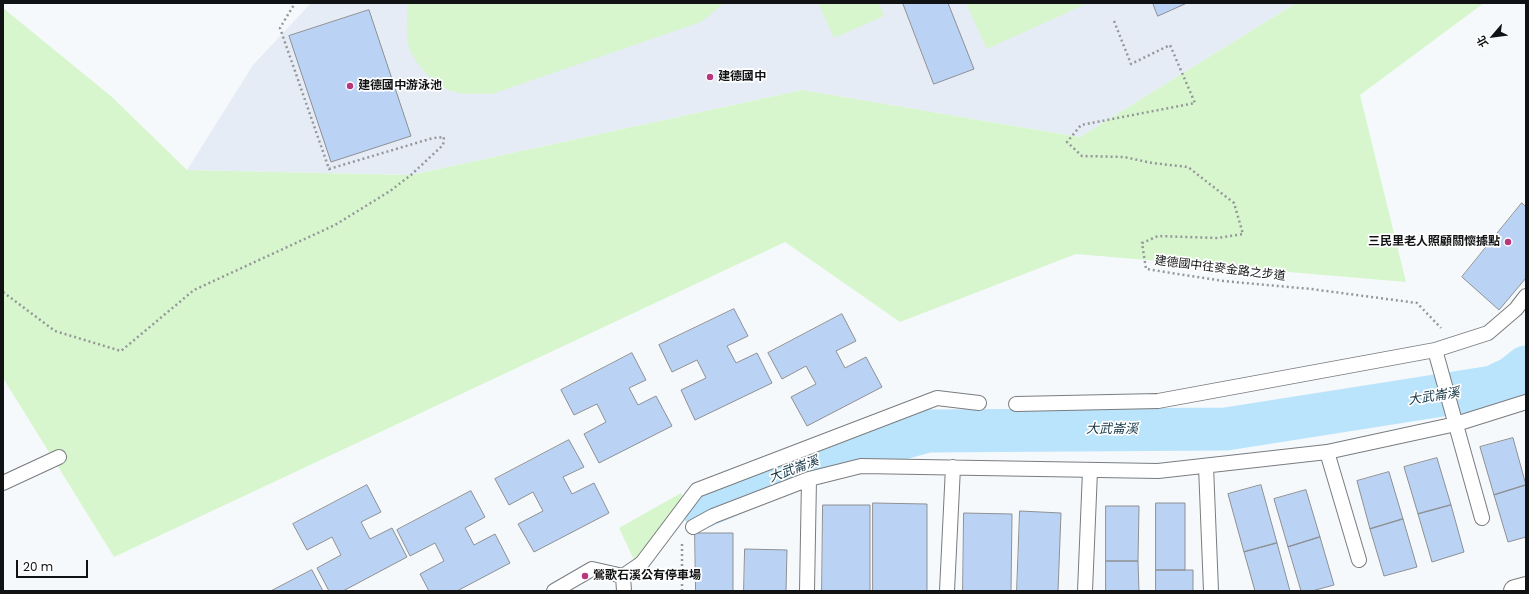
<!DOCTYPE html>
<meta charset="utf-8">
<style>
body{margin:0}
#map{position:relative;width:1529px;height:594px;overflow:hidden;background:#f6f9fc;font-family:Poppins,"Noto Sans TC",sans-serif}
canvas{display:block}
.frame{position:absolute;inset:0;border:4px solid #111213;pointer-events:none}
.north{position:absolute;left:1473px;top:16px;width:40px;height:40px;-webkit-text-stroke:3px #fff;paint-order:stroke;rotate:242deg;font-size:11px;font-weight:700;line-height:16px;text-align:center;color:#111213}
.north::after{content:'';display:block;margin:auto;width:14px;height:18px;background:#111213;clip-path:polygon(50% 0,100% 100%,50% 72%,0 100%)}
.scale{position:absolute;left:16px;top:560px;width:72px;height:18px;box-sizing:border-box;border:2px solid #111213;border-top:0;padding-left:5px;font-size:12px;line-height:14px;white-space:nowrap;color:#111213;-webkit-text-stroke:3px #fff;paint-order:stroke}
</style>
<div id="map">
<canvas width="1529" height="594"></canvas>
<div class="frame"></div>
<div class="north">北</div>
<div class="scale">20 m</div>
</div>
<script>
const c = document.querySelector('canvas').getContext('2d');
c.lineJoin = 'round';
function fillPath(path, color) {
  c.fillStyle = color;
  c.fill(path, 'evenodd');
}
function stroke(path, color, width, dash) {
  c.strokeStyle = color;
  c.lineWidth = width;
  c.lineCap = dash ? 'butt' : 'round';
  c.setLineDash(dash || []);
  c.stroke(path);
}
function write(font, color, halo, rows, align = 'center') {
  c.font = font + ' Poppins,"Noto Sans TC",sans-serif';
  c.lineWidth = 3.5;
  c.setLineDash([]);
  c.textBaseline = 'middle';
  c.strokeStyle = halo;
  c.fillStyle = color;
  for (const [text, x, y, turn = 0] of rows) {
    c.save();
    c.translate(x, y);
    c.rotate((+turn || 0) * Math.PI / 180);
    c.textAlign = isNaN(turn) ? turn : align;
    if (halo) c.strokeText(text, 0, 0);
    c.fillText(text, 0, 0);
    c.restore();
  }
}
const built = new Path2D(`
 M311 3H1296L1080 137 802 90 411 175 187 170 253 65Z`);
const green = new Path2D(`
 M408 3H724L701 22 492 94C481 93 467 95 455 92 436 88 412 62 408 43 406 30 407 16 408 3Z
 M818 3H879L884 16 834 38Z
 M966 3H1088L987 49Z
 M1296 3H1484L1360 95 1406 282 1076 254 900 322 785 242 114 557 3 378V8L112 97 187 170 411 175 802 90 1080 137Z
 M681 493 686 503 635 562 619 528Z`);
const river = new Path2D(`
 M702 507 802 465 928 431 1226 429 1493 387 1512 378 1526 367`);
const building = new Path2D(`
 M903 3H948L974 69 934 84Z
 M1153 3H1187L1158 16Z
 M369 10 411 136 331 162 289 36Z
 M1522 203 1526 207V278L1499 310 1462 277Z
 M734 309 748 336 727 346 736 363 757 353 772 383 695 420 681 390 706 378 697 360 672 372 659 345Z
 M842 314 856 341 836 351 845 368 866 357 882 387 807 426 791 397 816 384 806 366 782 379 768 353Z
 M632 353 646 380 629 388 638 405 656 396 672 426 599 463 584 434 606 422 597 404 574 415 561 390Z
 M1513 438 1526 485 1494 495 1480 447Z
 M569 440 584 467 563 477 572 494 594 483 609 513 534 552 518 524 543 511 533 492 509 505 495 479Z
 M1437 458 1451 505 1418 514 1404 467Z
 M1389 472 1403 519 1370 529 1357 481Z
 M367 485 381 512 361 522 370 539 392 528 407 557 343 591H329L317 568 341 555 332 537 307 550 293 524Z
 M1261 485 1277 543 1244 552 1228 494Z
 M1526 485V537L1508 542 1494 495Z
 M1306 490 1320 537 1288 547 1274 499Z
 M471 491 485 517 465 528 474 545 495 534 510 563 457 591H429L420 574 444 561 435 543 410 556 397 530Z
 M873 503 927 504V591H873Z
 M1156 503H1185V570H1156Z
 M823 505H870V591H822Z
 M1451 505 1464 552 1432 562 1418 514Z
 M1106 506H1139L1138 561H1106Z
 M1020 511 1061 513 1058 591H1017Z
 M964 513 1012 514 1011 591H963Z
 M1403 519 1417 567 1384 576 1370 529Z
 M695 533H733V591H696Z
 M1320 537 1334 585 1312 591H1301L1288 547Z
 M1277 543 1290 591H1255L1244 552Z
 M745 549 787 550 786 591H744Z
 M1106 561H1138L1139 591H1106Z
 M312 570 323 591H271Z
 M1156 570H1193V591H1156Z`);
const path = new Path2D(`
 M1114 21 1131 64 1170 45 1195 103 1081 125 1067 142 1082 156 1124 157 1152 163 1188 167 1234 203 1243 234 1218 238 1158 236 1142 243 1146 269 1223 281 1311 289 1417 303 1441 328
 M3 292 55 331 121 351 194 290 335 225 390 191 411 175 443 145 444 137 433 138 329 169 280 28 295 3
 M682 544V591`);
const service = new Path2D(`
 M1435 350 1482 518
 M1016 404 1158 401 1435 350 1488 333 1516 309 1526 296
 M1327 452 1359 560
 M1206 466 1211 591
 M3 483 59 457
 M693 527 713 516 809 479 861 466 1158 471 1327 452 1456 424 1526 402
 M623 576 642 563 697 490 937 398 979 403
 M554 591 592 569 623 576 624 591
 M807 591 809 479
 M947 591 953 467
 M1085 591 1090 471`);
const tertiary = new Path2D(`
 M1515 591 1526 588`);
const markers = [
 [710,77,4,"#b9367e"],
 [350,86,4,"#b9367e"],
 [1508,242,4,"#b9367e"],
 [585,576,4,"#b9367e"]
];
const poiNames = [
 ["建德國中",718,77],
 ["建德國中游泳池",358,86],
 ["三民里老人照顧關懷據點",1500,242,"right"],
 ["鶯歌石溪公有停車場",593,576]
];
const streetNames = [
 ["建德國中往麥金路之步道",1220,269,7]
];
const waterNames = [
 ["大武崙溪",1434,397,-9],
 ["大武崙溪",1112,430],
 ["大武崙溪",794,470,-20]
];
fillPath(built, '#e5ecf6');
fillPath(green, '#d7f6cd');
stroke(river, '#bae4fc', 43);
fillPath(building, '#bad3f5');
stroke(building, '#8e9093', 1);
stroke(service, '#7a7c7f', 16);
stroke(tertiary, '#7a7c7f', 24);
stroke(path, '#959799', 2.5, [2, 3]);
stroke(service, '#fff', 14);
stroke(tertiary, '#fff', 22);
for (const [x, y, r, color] of markers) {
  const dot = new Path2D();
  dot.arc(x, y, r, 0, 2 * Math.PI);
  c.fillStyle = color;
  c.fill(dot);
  stroke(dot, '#fff', 1.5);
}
write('bold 12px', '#111213', '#fff', poiNames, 'left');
write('12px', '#111213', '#fff', streetNames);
write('italic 13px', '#153747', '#fff', waterNames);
</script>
